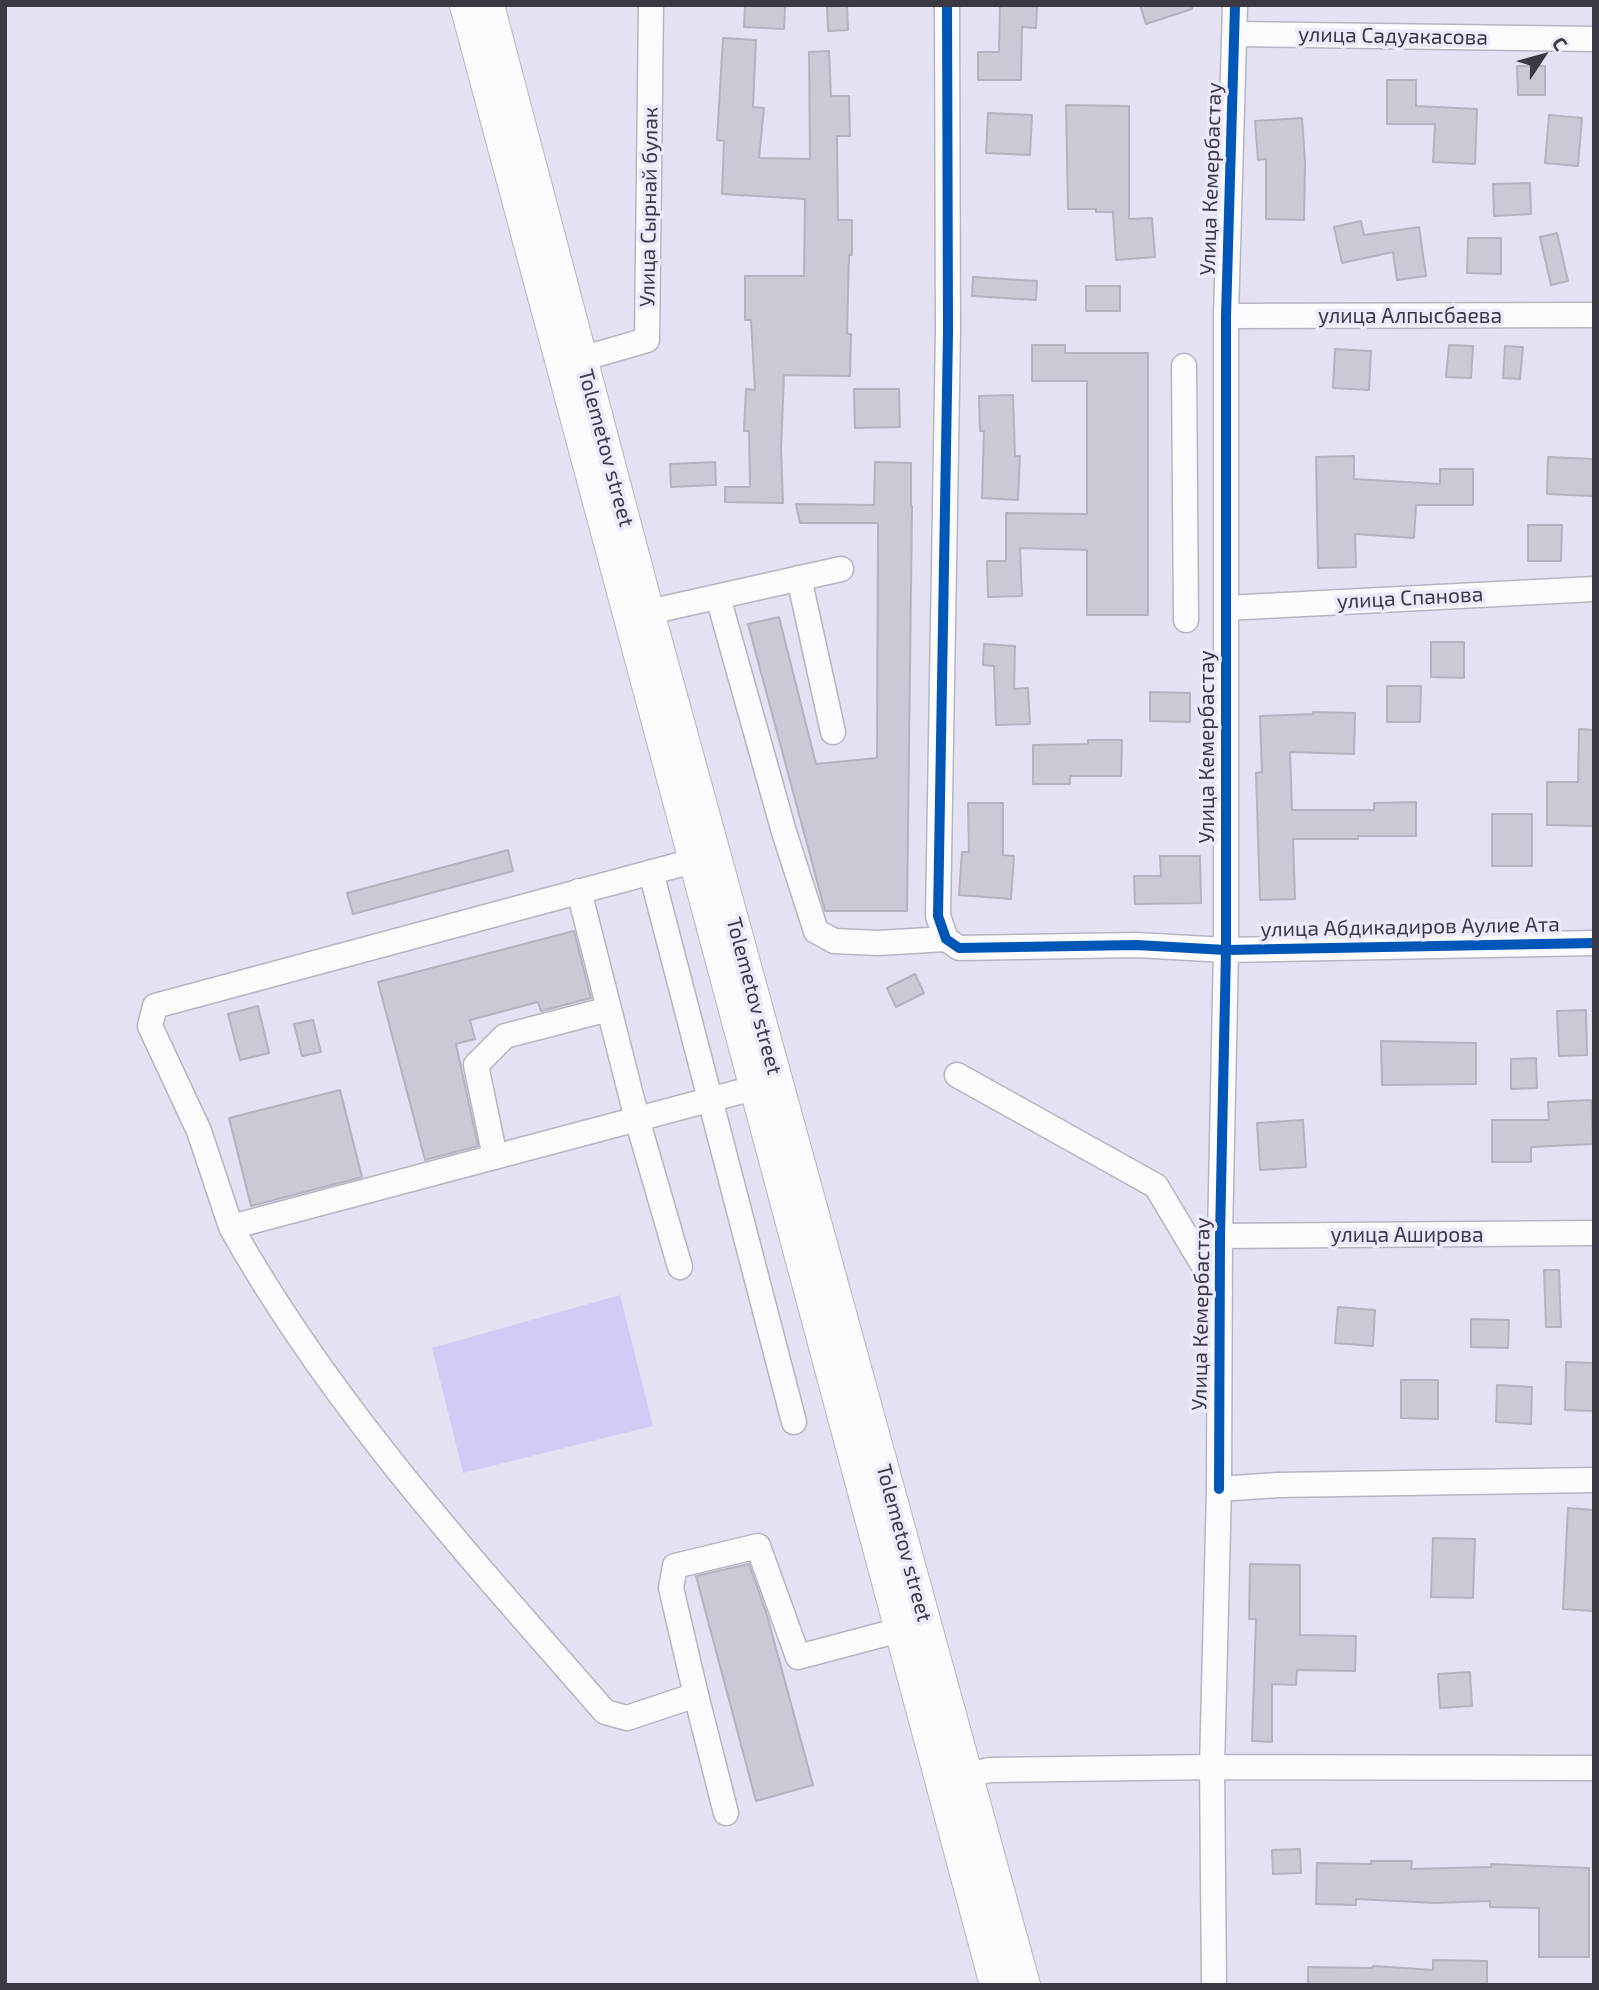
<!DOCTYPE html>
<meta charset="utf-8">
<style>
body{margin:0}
#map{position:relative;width:1599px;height:1990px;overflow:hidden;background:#e4e1f2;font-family:"Exo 2",sans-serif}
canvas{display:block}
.frame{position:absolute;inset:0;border:7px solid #3c3945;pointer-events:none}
.north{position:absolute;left:1508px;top:21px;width:70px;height:70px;-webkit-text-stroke:5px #ede9fc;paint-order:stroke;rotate:54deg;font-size:19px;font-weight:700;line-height:28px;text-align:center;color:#3c3945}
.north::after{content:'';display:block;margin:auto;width:24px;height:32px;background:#3c3945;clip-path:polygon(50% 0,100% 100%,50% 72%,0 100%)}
</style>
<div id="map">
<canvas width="1599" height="1990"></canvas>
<div class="frame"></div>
<div class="north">С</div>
</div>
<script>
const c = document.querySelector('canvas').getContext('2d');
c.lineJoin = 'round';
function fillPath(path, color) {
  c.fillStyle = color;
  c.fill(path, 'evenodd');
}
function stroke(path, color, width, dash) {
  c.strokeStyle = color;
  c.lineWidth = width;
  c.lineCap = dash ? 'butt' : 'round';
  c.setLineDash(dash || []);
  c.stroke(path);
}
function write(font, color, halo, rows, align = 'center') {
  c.font = font + ' "Exo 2",sans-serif';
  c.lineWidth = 7;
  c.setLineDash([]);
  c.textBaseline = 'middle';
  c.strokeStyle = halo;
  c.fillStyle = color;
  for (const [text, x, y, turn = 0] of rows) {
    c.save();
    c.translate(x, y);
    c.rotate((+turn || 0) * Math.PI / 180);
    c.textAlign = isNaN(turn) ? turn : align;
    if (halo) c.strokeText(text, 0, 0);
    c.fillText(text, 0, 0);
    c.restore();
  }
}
const green = new Path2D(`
 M620 1295 653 1426 463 1473 432 1348Z`);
const building = new Path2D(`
 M745 5H785L784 29 744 27Z
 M827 5H847L848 30 828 31Z
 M1000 5H1037L1036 28 1022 27 1021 80H978V52H999Z
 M1140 5H1192V9L1146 24Z
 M723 38 756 40 753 107 764 108 759 158 810 159 809 52 829 51 831 96H849L850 136H837L838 220H852V255H849L847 334H851L850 376 784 375 781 449 783 503 725 502V487H750L749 431H744L746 389 755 390 751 320H745V276H804L805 199 722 194 724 141 717 140Z
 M1517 66H1545V95H1518Z
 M1387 80H1416V106L1477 109 1475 164 1433 162 1435 124H1387Z
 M1066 105 1129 106V219L1152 218 1155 257 1116 260 1113 212H1096V209H1068Z
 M988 113 1032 115 1030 155 986 153Z
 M1549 115 1582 118 1578 166 1545 163Z
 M1302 118 1305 161 1304 220 1266 219V159L1258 160 1255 121Z
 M1530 183 1531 214 1494 216 1493 184Z
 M1361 221 1364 235 1419 227 1426 276 1397 280 1393 252 1342 263 1334 227Z
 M1557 233 1568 281 1551 285 1540 237Z
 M1468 238H1501V274L1467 273Z
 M973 277 1037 281 1036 300 972 296Z
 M1086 286H1120V311H1086Z
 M1032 345H1065V353H1148V615H1087V550L1020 548 1022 596 988 597 987 561H1006V513L1087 514V381H1032Z
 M1449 345 1473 346 1471 378 1446 377Z
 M1505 346 1523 347 1520 379 1503 378Z
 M1335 349 1371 351 1369 390 1333 388Z
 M854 389H899L900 427 855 428Z
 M1013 395 1015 456H1020L1018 500 982 498 984 431H980L979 396Z
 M1354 456V479L1440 484V469H1473V505H1416L1414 538 1355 534 1356 567 1318 568 1316 457Z
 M1548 457 1594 459 1593 496 1547 494Z
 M715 462 716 485 671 487 670 464Z
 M875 462 911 463V506H912L907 911H825L748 624 779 617 816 764 877 758 878 523H800L796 504 874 505Z
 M1528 525H1562L1561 561H1528Z
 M1431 642H1464V678L1431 677Z
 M984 644 1015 646 1014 689 1028 688 1030 724 996 725 994 666 983 665Z
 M1387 686H1421L1420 722H1387Z
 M1150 692 1190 693V722L1150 721Z
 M1313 712 1355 713 1354 754 1290 752 1292 810H1374V803L1416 802V836H1358V839H1293L1295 899 1260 900 1256 773 1262 772 1260 716 1313 714Z
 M1579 729 1594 730 1593 826 1547 825V782H1578Z
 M1088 740H1122L1121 776H1070V784H1033V745L1088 744Z
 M968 803H1003V855L1014 856 1011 899 959 895 962 852H969Z
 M1492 814H1532V866H1492Z
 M508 850 513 871 353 914 347 893Z
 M1160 856H1200L1201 903 1135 904 1134 876H1161Z
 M574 931 591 998 541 1011 538 1002 470 1020 475 1039 456 1044 478 1146 425 1160 378 982Z
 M915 974 924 993 896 1007 887 988Z
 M258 1006 269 1053 240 1060 228 1014Z
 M1586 1010 1587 1055 1559 1056 1557 1011Z
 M313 1020 321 1052 302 1056 294 1024Z
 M1381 1041 1476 1043V1084L1382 1085Z
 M1536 1058 1537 1088 1511 1089V1059Z
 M340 1090 362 1177 251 1206 229 1118Z
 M1591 1100 1593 1144 1531 1147V1162H1492V1120H1549L1548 1102Z
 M1303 1120 1306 1167 1260 1170 1257 1123Z
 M1544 1270H1559L1561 1327H1546Z
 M1338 1307 1375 1310 1373 1346 1335 1343Z
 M1471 1319 1509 1320 1508 1348 1471 1347Z
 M1566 1362 1594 1363V1411L1565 1410Z
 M1401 1380H1438V1419L1401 1418Z
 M1497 1385 1532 1387 1531 1424 1496 1422Z
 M1568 1508 1594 1510 1593 1611 1563 1609Z
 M1433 1538 1475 1539 1473 1598 1431 1597Z
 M749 1564 767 1615 813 1785 756 1801 696 1576Z
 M1250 1564 1300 1565V1635L1356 1636 1355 1671 1297 1670 1296 1685 1272 1684V1742L1252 1741 1256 1619H1249Z
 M1470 1672 1472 1706 1440 1708 1438 1674Z
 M1300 1849 1301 1873 1273 1874 1272 1850Z
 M1371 1861H1412L1411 1869 1491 1867V1864L1589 1868V1957H1539V1908L1490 1907V1901L1436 1903 1356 1899V1905L1316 1904 1317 1863 1371 1864Z
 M1433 1960 1487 1961V1985H1308V1967L1372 1968 1373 1966 1433 1970Z`);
const minor = new Path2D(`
 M947 5 948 332 938 916 946 939 959 948 1136 945 1226 950 1594 943
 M1235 34 1594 39
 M1226 316 1594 315
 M581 359 647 340 651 5
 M1184 366 1186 620
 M799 578 833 732
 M718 597 784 832 816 931 834 941 878 943 946 939
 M1226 608 1594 589
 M649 612 841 569
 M693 861 155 1006 150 1026 199 1131 231 1227 754 1088
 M651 872 794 1422
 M579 891 637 1119 680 1267
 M957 1075 1156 1186 1220 1293
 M495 1157 476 1065 505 1036 609 1009
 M231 1227C331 1406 471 1558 605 1712L627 1718 696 1695 671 1588 675 1566 758 1546 798 1657 900 1630
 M1220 1236 1594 1233
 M1219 1489 1220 1236 1226 950V316L1235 5
 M696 1695 726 1813
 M951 1778 990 1770 1212 1767 1594 1768
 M1214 1985 1212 1767 1219 1489 1278 1485 1594 1480`);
const major = new Path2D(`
 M465 5 995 1985
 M489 5 649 612 1025 1985`);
const cycleway = new Path2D(`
 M947 5 948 332 938 916 946 939 959 948 1136 945 1226 950 1594 943
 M1219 1489 1220 1236 1226 950V316L1235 5`);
const streetNames = [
 ["улица Садуакасова",1393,36,1],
 ["Улица Кемербастау",1211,179,-88],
 ["Улица Сырнай булак",649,207,-89],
 ["улица Алпысбаева",1410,316],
 ["Tolemetov street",606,448,75],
 ["улица Спанова",1410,598,-3],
 ["Улица Кемербастау",1207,747,-90],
 ["улица Абдикадиров Аулие Ата",1410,927,-1],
 ["Tolemetov street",754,996,75],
 ["улица Аширова",1407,1235],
 ["Улица Кемербастау",1201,1314,-89],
 ["Tolemetov street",904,1543,75]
];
fillPath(green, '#d4caf6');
fillPath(building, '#ccc9d6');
stroke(building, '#b4b2bf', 2);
stroke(minor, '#b7b4c2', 27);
stroke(major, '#b7b4c2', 32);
stroke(minor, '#fbfafd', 24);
stroke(major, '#fbfafd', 30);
stroke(cycleway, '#0057b8', 10);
write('21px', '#3c3945', '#ede9fc', streetNames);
</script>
